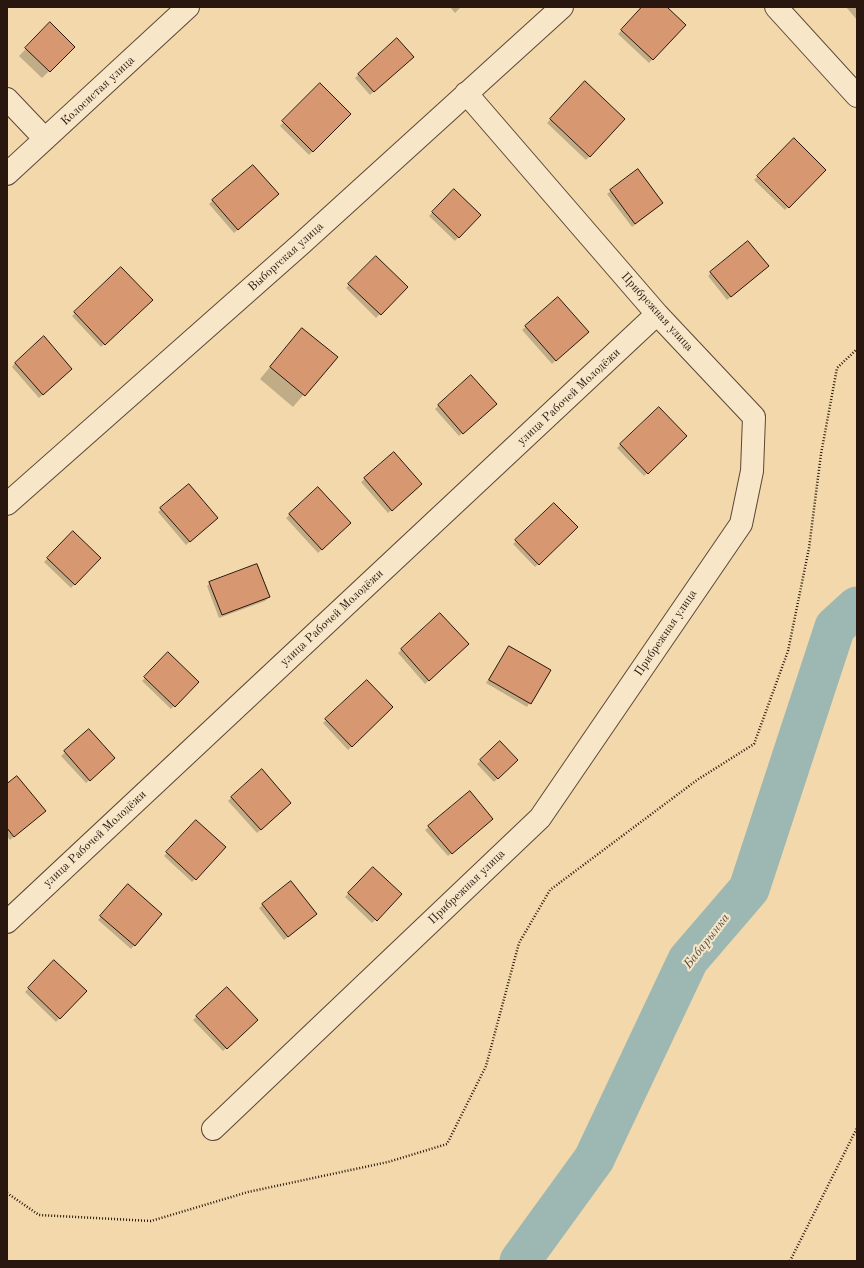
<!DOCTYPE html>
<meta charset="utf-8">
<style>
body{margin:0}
#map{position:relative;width:864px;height:1268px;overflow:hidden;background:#f2d8ab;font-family:"Old Standard TT",serif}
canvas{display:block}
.frame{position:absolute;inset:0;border:8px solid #29170f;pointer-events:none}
</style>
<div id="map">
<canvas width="864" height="1268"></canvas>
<div class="frame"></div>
</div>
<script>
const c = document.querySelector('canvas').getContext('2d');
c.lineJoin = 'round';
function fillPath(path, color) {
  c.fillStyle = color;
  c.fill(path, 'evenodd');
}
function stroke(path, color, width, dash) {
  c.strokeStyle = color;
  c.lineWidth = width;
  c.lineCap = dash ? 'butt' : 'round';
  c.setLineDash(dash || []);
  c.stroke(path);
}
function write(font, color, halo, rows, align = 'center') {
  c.font = font + ' "Old Standard TT",serif';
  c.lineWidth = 4;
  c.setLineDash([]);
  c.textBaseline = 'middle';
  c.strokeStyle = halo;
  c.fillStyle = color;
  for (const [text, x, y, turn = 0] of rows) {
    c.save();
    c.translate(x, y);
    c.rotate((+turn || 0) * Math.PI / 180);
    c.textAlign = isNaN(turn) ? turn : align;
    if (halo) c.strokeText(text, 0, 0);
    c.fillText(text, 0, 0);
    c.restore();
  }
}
const shadow = new Path2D(`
 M450 7H461L455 13Z
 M643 7H666L685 25 649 63 618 34Z
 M846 7H857V20Z
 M50 24 74 47 42 78 19 56Z
 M397 40 409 60 370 95 355 78Z
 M585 83 624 119 586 160 547 123Z
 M320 85 349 114 309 155 280 126Z
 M794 140 825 170 785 210 754 180Z
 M253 166 274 198 234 233 209 204Z
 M454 190 479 215 455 241 429 216Z
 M611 191 659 206 632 227 607 194Z
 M376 257 407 287 376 318 346 288Z
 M121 269 151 300 101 347 72 316Z
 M764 270 727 300 708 276 711 273Z
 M558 298 584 335 552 364 522 330Z
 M302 329 336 357 293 407 260 379Z
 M15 363 68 372 39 398 12 367Z
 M471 376 492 407 459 436 435 409Z
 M659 408 686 436 644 476 617 448Z
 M365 479 418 488 388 513 361 482Z
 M318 488 350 523 318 553 286 518Z
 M554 504 576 527 535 567 513 544Z
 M161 509 213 522 186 545 158 512Z
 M73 533 99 558 71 588 44 562Z
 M210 583 269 597 265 601 219 618 207 586Z
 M440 614 468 644 425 684 398 653Z
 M509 647 549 670 527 707 486 683Z
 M168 654 198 682 171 709 142 681Z
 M367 681 392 707 348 750 323 723Z
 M89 731 113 758 86 783 61 756Z
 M500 742 516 760 494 782 477 764Z
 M7 786 41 814 10 840 7 836Z
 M232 797 287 807 257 833 228 801Z
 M196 821 224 847 192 882 164 856Z
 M488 822 448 856 425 830 429 827Z
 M373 868 400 895 372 923 345 897Z
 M291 882 313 917 284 940 259 908Z
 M125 889 161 915 131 949 98 920Z
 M54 961 85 991 56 1022 25 992Z
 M227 988 256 1020 223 1051 193 1020Z`);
const river = new Path2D(`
 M520 1261 594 1159 688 960 749 889 835 627 857 607`);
const building = new Path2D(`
 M642 7H667L686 25 653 60 621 30Z
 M50 22 75 47 50 72 25 48Z
 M397 38 414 57 374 92 358 74Z
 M585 81 625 119 590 157 550 119Z
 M320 83 351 114 313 152 282 121Z
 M794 138 826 170 789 208 757 176Z
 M253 165 279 194 238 230 212 200Z
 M638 169 663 203 635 224 610 190Z
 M454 189 481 215 459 238 432 212Z
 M748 241 769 266 731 297 710 272Z
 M376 256 408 287 381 315 348 284Z
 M121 267 153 300 105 345 74 312Z
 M558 297 589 332 556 361 525 326Z
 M302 328 338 357 305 396 270 367Z
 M44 336 72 369 43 395 15 363Z
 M471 375 497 404 463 434 438 405Z
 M659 407 687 436 648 474 620 444Z
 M394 452 422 484 392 511 364 478Z
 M189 484 218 518 190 542 160 508Z
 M318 487 351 523 322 550 289 514Z
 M554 503 578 527 539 565 515 540Z
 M73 531 101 558 75 585 47 558Z
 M257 564 270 597 222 615 209 582Z
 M440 613 469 644 429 681 401 649Z
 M509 646 551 670 531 704 489 680Z
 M168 652 199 682 175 707 144 677Z
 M367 680 393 707 352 747 325 719Z
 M89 729 115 758 90 781 64 751Z
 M500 741 518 760 498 779 480 760Z
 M262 769 291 803 261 830 231 797Z
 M17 776 46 811 14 837 7 828V784Z
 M470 791 493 819 452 854 428 826Z
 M196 820 226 847 196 880 166 852Z
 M373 867 402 894 377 921 348 893Z
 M291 881 317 914 288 937 262 904Z
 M128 884 162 914 135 946 100 916Z
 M54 960 87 991 60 1019 28 988Z
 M227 987 258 1020 227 1049 196 1016Z`);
const path = new Path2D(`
 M7 1193 39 1215 151 1221 248 1192 388 1162 447 1144 486 1066 519 943 550 890 697 780 754 744 788 651 809 548 821 454 837 368 857 349
 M790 1261 857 1128`);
const street = new Path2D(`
 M776 7 857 96
 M7 99 45 139
 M7 174 188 7
 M7 504 301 244 562 7
 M7 922 657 314
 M213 1129 540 818 741 524 752 471 754 417 657 314 466 93`);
const streetNames = [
 ["Колосистая улица",98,91,-43],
 ["Выборгская улица",286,257,-42],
 ["Прибрежная улица",657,312,48],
 ["улица Рабочей Молодёжи",569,397,-43],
 ["улица Рабочей Молодёжи",332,618,-43],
 ["Прибрежная улица",666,633,-56],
 ["улица Рабочей Молодёжи",95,839,-43],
 ["Прибрежная улица",467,887,-44]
];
const waterNames = [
 ["Бабарынка",707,941,-52]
];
fillPath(shadow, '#0003');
stroke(river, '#9db8b2', 41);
fillPath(building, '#d79770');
stroke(building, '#29170f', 1);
stroke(street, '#5b4736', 24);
stroke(path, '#29170f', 2.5, [1, 2]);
stroke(street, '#f7e6c8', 22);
write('12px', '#29170f', '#f7e6c8', streetNames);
write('italic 13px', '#524f48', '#f7e6c8', waterNames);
</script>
